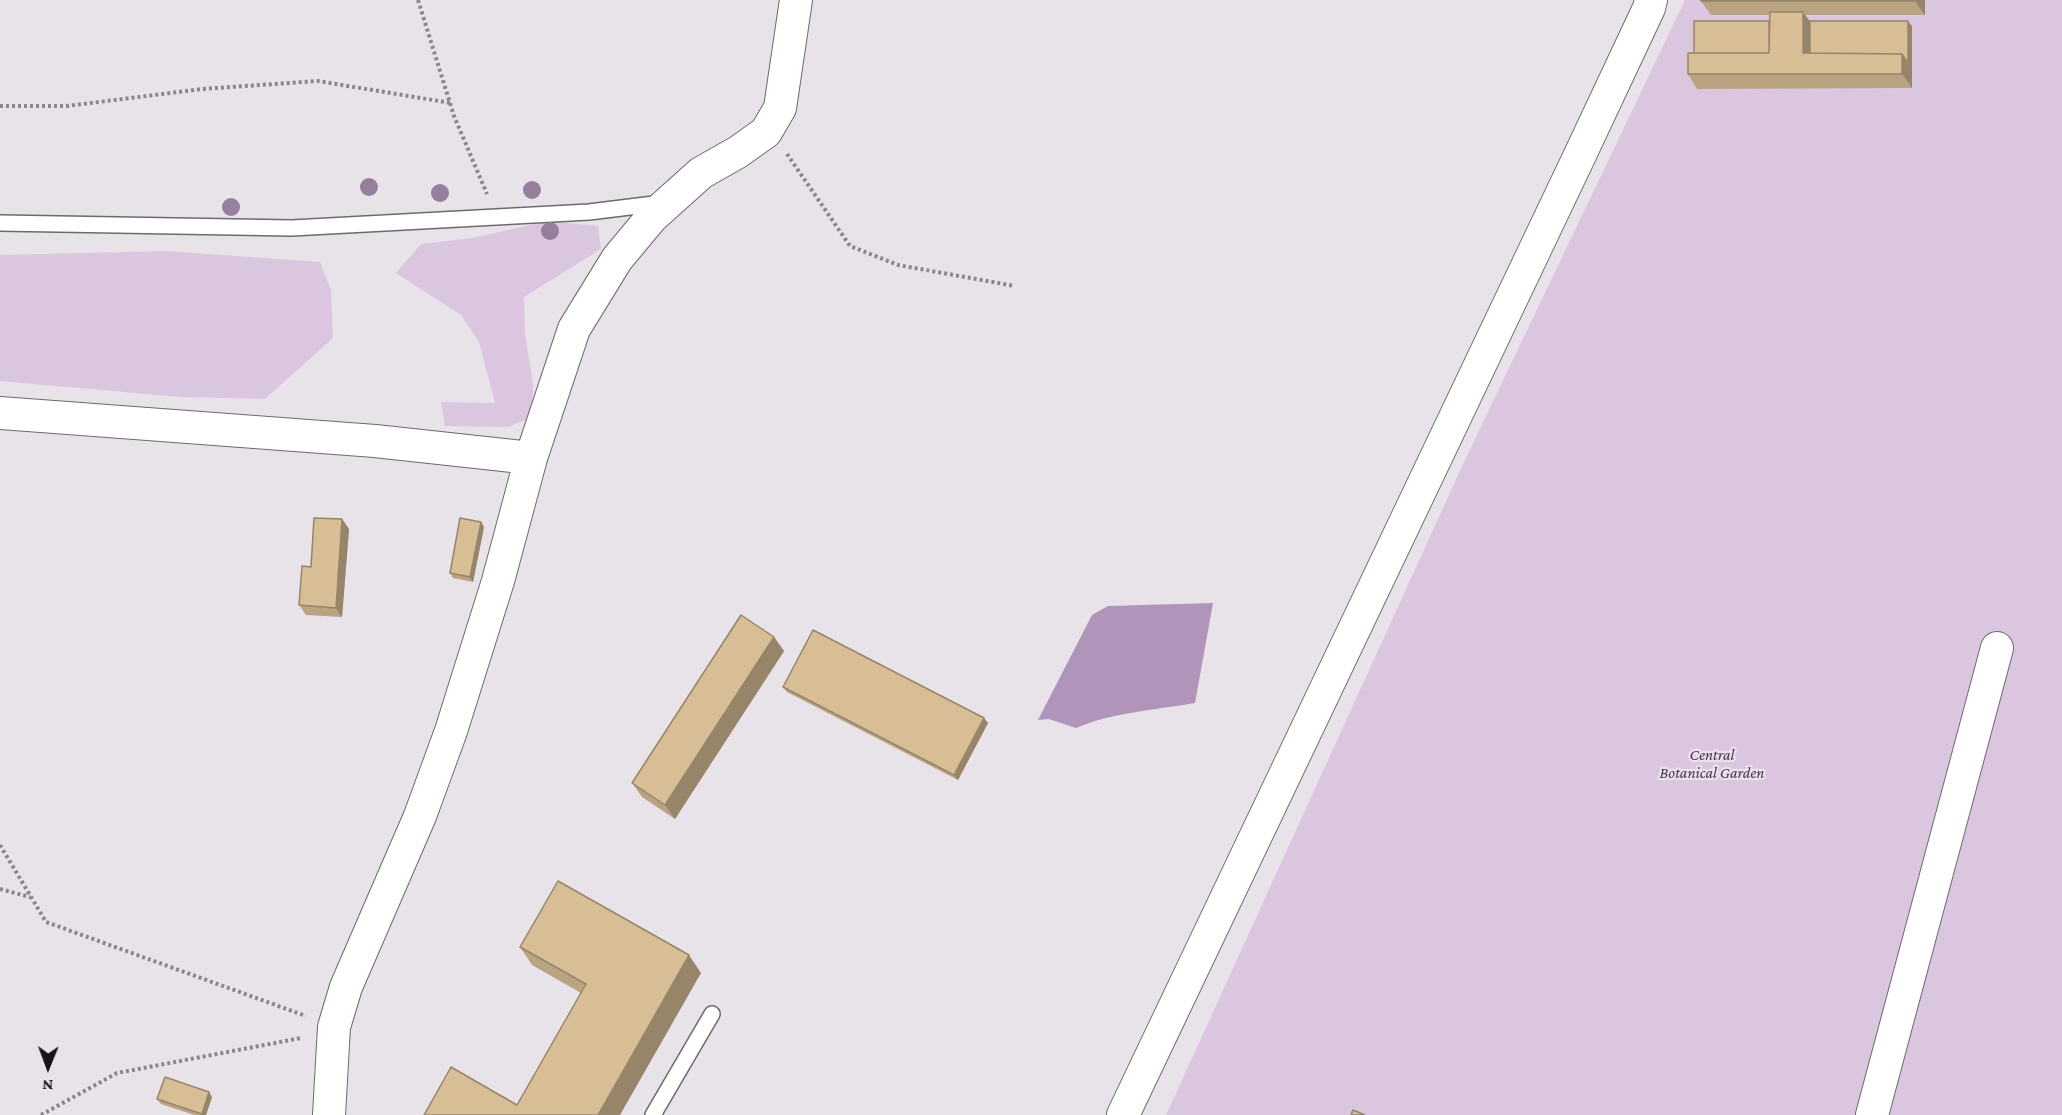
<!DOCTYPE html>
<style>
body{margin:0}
#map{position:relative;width:2062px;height:1115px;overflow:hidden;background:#e8e3e9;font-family:"Crimson Pro",serif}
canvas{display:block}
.north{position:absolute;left:18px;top:1037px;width:60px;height:60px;-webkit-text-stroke:4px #e8e3e9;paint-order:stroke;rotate:181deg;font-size:16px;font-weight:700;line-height:24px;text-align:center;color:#151416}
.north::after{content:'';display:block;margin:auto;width:21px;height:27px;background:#151416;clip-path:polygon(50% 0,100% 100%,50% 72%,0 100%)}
</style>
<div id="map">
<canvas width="2062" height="1115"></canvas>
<div class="north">N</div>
</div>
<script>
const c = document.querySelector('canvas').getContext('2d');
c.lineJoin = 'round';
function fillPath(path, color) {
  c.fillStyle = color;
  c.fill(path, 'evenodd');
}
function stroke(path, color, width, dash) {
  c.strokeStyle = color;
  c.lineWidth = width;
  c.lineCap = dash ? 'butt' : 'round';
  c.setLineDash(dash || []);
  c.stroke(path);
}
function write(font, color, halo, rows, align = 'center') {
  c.font = font + ' "Crimson Pro",serif';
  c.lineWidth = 4.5;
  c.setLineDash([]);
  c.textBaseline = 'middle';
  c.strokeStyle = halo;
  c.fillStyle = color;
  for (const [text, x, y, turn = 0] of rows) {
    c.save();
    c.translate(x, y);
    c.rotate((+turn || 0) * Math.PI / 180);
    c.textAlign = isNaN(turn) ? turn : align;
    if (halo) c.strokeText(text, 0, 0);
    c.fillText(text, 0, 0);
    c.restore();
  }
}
const green = new Path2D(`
 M1685 0H2062V1115H1166L1464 462Z
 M548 221 598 226 601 249 524 297 525 334 533 383 532 417 508 427 445 426 441 402 495 403 479 342 461 315 396 273 421 244 472 238Z
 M167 251 320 262 331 290 333 338 265 399 180 397 0 381V255Z`);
const water = new Path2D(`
 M1213 603 1195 703C1155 710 1114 712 1076 728L1049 719 1038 720 1092 615 1108 606Z`);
const path = new Path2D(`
 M418 0 454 116 487 194
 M0 106H67L202 89 318 81 451 103
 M787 154 850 246 898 265 1015 286
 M0 845 46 922 306 1016
 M0 889 30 897
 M41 1115 117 1073 301 1038`);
const service = new Path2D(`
 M0 223 292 228 589 212 662 203
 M653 1115 712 1014`);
const minor = new Path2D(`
 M0 413 375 441 531 458
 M329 1115 334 1027 346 987 420 816 451 731 498 581 531 458 574 329 617 259 652 217 701 173 738 152 766 132 780 108 796 0
 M1123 1115 1579 157 1649 8 1651 0
 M1872 1115 1997 648`);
const trees = [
 [369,187],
 [532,190],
 [440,193],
 [231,207],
 [550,231]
];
const wall = new Path2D(`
 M1925 0V15H1805L1810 21 1912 26V88L1697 89 1688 74 1694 53 1769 21 1770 15H1711L1701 1Z
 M342 519 349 529 342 617 306 615 299 605 311 567Z
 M481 522 484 527 473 582 453 578 450 573Z
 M774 637 784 651 675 819 642 797 632 783Z
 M783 687 984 718 988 723 958 780 787 692Z
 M520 947 701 973 517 1105 581 993 532 965Z
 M212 1097 206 1115H194L161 1104 157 1099Z`);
const shadedWall = new Path2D(`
 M1915 0H1925V15L1915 1Z
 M1803 12 1813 26V62L1803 53Z
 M1908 21 1912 26V88L1902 74V54Z
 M342 519 349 529 342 617 336 608Z
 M481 522 484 527 473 582 470 577Z
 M774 637 784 651 675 819 665 805Z
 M984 718 988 723 958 780 954 775Z
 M689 955 701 973 620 1115H598Z
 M209 1092 212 1097 206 1115H203L202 1114Z`);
const building = new Path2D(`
 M1701 0H1915V1H1701Z
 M1770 12H1803V53L1902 54V74H1688V53H1769Z
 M1694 21H1769V53H1694Z
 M1810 21H1908V63L1902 54 1810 53Z
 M314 518 342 519 336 608 299 605 302 566 311 567Z
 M460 518 481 522 470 577 450 573Z
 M741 615 774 637 665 805 632 783Z
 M813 630 984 718 954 775 783 687Z
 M558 881 689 955 598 1115H424L451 1067 517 1105 586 984 520 947Z
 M165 1077 209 1092 202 1114 157 1099Z
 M1353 1110 1365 1115H1351Z`);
const parkNames = [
 ["Central",1712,755],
 ["Botanical Garden",1712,773]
];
fillPath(green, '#dac7df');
fillPath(water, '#b194b9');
stroke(service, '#6d696f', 18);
stroke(minor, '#6d696f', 34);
stroke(path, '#8a878b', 4, [3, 3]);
stroke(service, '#fff', 15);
stroke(minor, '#fff', 32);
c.fillStyle = '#967f9c';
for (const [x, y] of trees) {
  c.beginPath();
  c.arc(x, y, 9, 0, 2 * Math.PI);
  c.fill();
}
fillPath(wall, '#b9a380');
fillPath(shadedWall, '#968568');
fillPath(building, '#d7be95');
stroke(building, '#968568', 1.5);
write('italic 16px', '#532d5d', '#e8e3e9', parkNames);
</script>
